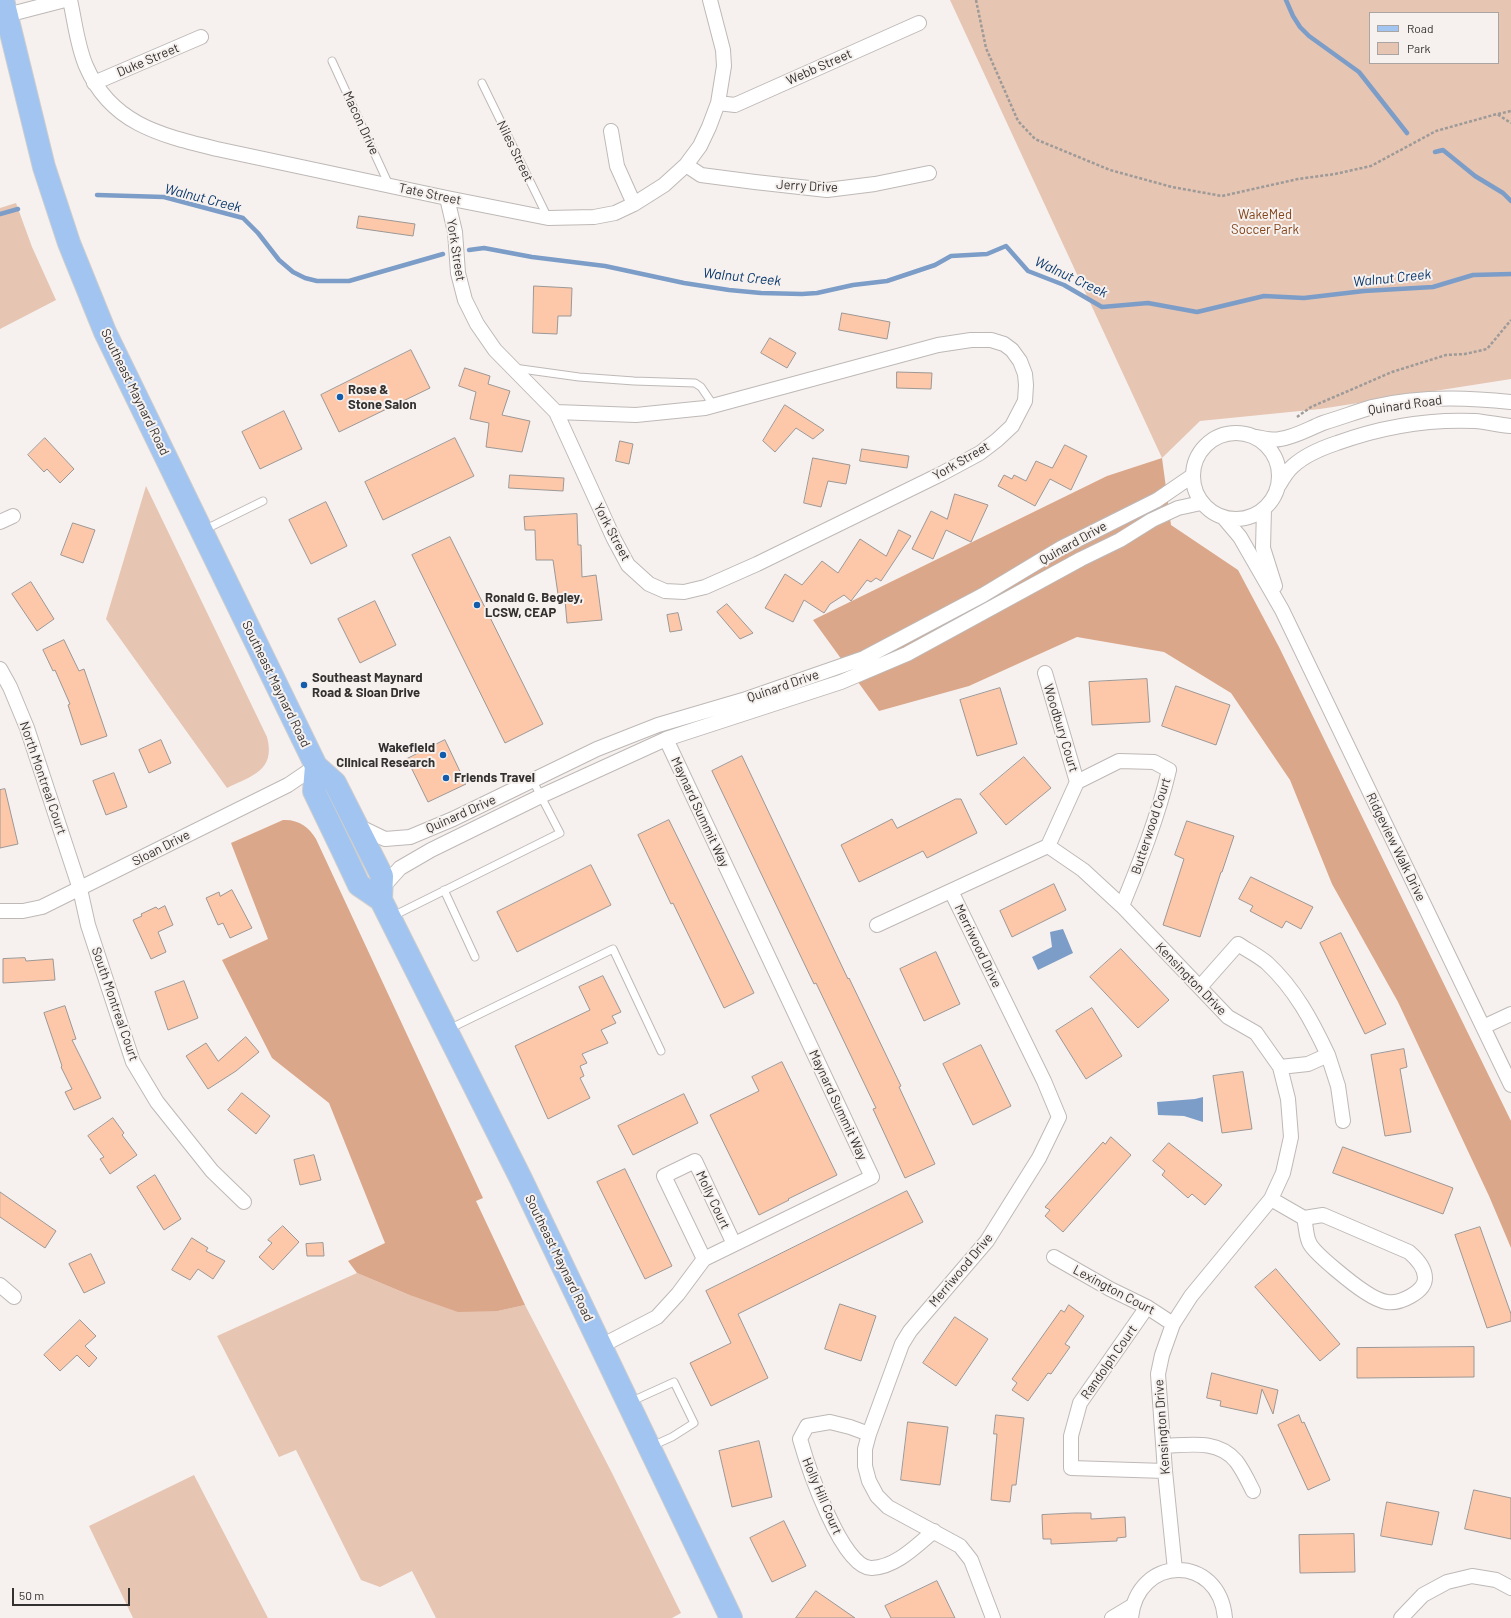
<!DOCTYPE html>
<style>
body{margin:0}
#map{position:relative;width:1511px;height:1618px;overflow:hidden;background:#f6f1ee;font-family:Barlow,sans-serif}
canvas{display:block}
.legend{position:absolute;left:1369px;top:12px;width:130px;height:52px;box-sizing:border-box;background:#f6f1ee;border:1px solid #a8a5a2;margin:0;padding:5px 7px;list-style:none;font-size:12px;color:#343231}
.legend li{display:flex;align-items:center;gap:8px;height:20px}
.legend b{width:20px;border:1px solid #a8a5a2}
.scale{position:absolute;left:12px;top:1588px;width:118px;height:18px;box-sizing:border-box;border:2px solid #343231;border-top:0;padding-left:5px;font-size:12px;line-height:14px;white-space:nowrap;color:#343231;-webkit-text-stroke:3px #f6f1ee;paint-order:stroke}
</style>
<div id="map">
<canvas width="1511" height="1618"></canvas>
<ul class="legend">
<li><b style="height:5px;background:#a1c4f1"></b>Road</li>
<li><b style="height:11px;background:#e6c5b3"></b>Park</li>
</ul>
<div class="scale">50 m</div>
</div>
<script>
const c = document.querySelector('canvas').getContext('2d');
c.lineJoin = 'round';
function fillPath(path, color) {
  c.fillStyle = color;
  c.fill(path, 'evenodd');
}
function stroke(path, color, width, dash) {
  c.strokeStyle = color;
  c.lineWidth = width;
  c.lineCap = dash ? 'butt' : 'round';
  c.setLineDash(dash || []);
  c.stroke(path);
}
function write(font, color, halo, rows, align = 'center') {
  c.font = font + ' Barlow,sans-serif';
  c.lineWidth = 4;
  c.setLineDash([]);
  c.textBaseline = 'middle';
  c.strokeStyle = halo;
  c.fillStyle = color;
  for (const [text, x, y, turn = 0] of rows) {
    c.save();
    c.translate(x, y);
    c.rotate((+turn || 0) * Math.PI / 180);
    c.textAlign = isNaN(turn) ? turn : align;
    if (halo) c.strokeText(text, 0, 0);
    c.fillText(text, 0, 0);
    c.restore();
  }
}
const green = new Path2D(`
 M950 0H1511V379L1320 409 1200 421 1162 458ZM1370 13H1498V63H1370Z
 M16 203 32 247 56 300 0 329V208Z
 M146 486 267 737C276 771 251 776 227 788L106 619Z
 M357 1273 407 1294 498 1311 525 1305 612 1473 681 1613 672 1618H436L412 1571 380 1587 361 1580 296 1450 279 1457 217 1336Z
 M194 1475 268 1618H133L89 1526Z`);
const forest = new Path2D(`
 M1162 458 1171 525 1238 570 1279 647 1511 1121V1248L1489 1196 1398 1002 1332 884 1290 780 1231 693 1164 652 1077 637 969 686 879 711 813 620 1107 476Z
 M283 820C298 819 309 827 316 839L483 1198 476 1201 525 1305 498 1311 458 1312 407 1294 357 1273 348 1261 385 1243 329 1103 272 1058 222 960 268 939 231 843Z`);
const water = new Path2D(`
 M1063 929 1073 953 1038 970 1032 957 1052 947 1050 932Z
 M1203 1097V1122L1184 1116 1158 1115 1157 1102 1195 1099Z`);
const stream = new Path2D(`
 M1286 0 1293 16 1300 27 1309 36 1359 72 1407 133
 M1435 152 1443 150 1475 176 1503 193 1511 201
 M97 195 164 197 243 218 258 233 279 260 293 272 305 278 317 281H349L443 254
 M0 214 18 209
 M469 250 484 248 532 257 605 266 684 283 729 290 761 293 802 294 817 293 853 285 887 281 935 265 951 256 987 254 1006 246 1028 271 1064 285 1102 307 1148 303 1197 312 1264 296 1304 298 1364 291 1433 287 1473 275 1511 274`);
const building = new Path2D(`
 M359 216 415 224 413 236 357 228Z
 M534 286 572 288 571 316H558L557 334 533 333Z
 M842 313 890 322 887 339 839 330Z
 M770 338 796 353 787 368 761 353Z
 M411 350 430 388 339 432 321 395Z
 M465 368 490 376 488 384 510 391 502 415 530 421 522 452 486 447 489 423 470 419 476 392 459 386Z
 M897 372 932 373 931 389 897 388Z
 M785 405 824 430 813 439 796 428 775 452 763 441Z
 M284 411 302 449 260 469 242 432Z
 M45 438 74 469 60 483 47 469 44 472 28 455Z
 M455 438 474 476 383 520 365 482Z
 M620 441 633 444 629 464 616 461Z
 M1065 445 1087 456 1071 490 1050 479 1035 506 998 486 1004 475 1012 479 1014 475 1026 481 1036 461 1052 468Z
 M862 449 909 456 907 468 860 461Z
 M813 458 850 465 846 484 828 481 821 507 804 503Z
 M510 475 564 478 563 491 509 488Z
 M955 494 988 505 971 542 946 530 933 559 912 549 931 511 947 519Z
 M326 502 347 546 311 564 289 520Z
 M577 514 578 545H581L582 577 596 575 602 620 567 623 565 600 559 601 553 560H536L535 530H525L524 517Z
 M73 523 95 530 83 563 61 555Z
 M899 530 911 536 881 581 876 578 871 582 867 580 851 601 844 595 830 604 824 613 804 600 793 622 765 608 785 574 802 585 822 561 838 573 860 539 886 556Z
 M450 537 543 724 505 743 412 555Z
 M31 582 54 619 37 631 12 594Z
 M375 601 396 645 360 663 338 619Z
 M727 604 753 633 740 639 717 612Z
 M678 613 682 630 670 632 667 615Z
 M64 640 79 671 84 669 107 736 81 745 68 705 70 704 55 670 53 671 43 650Z
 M1147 679 1150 722 1092 725 1089 682Z
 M1176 686 1230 705 1216 745 1162 726Z
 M1000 688 1017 744 977 756 960 700Z
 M161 740 171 763 149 773 139 750Z
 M445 740 466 784 428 802 407 759Z
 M742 756 848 979 849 978 901 1086 899 1087 935 1164 905 1178 873 1109 876 1108 816 983 814 984 712 771Z
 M1024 757 1051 788 1006 825 980 794Z
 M114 773 127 807 106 815 93 781Z
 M5 789 18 844 0 848V790Z
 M956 799H961L977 833 927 858 923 851 859 882 841 845 892 819 897 828Z
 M669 820 754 993 724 1008 673 903 671 904 638 835Z
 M1187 821 1234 836 1222 872H1221L1200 937 1163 925 1184 859 1175 855Z
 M591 865 611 905 517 952 497 912Z
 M1251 877 1313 907 1301 929 1286 921 1282 928 1250 911 1253 906 1239 899Z
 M1054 884 1066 910 1012 937 1000 911Z
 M232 890 252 928 230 938 223 923 218 925 206 898 219 892 220 896Z
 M165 906 173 925 158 932 166 952 151 959 133 920 142 916 141 914 156 907 158 909Z
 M1341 933 1386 1024 1365 1034 1320 943Z
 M1121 949 1169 1000 1138 1028 1090 977Z
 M936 952 960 1004 924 1021 900 969Z
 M25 958 26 961 53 959 55 980 3 983V959Z
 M603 976 621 1012 612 1016 616 1023 601 1030 608 1043 582 1054 587 1063 580 1066 584 1076 580 1078 590 1098 548 1119 515 1046 590 1010 579 987Z
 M184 981 198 1018 168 1030 155 992Z
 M65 1006 76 1039 72 1040 101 1098 74 1110 65 1092 72 1089 61 1067 62 1066 44 1013Z
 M1092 1008 1122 1056 1086 1079 1056 1031Z
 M246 1037 259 1052 236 1071 208 1089 186 1056 206 1043 218 1061Z
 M981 1045 1011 1106 973 1125 943 1064Z
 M1404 1049 1407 1067 1400 1069 1411 1132 1385 1136 1371 1055Z
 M782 1062 837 1175 788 1199 789 1200 759 1215 710 1115 759 1091 752 1077Z
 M1243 1072 1252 1129 1222 1133 1213 1076Z
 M242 1093 270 1116 256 1134 228 1110Z
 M684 1094 698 1123 633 1155 618 1126Z
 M113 1118 124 1133 122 1135 137 1155 110 1174 100 1159 104 1157 88 1136Z
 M1111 1137 1131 1155 1063 1232 1045 1216 1050 1210 1045 1207 1103 1142 1105 1144Z
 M1169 1143 1222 1185 1205 1205 1192 1194 1188 1198 1162 1175 1165 1171 1153 1161Z
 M1343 1147 1453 1188 1443 1214 1333 1173Z
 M314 1155 321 1180 300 1185 294 1160Z
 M625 1169 672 1266 645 1279 597 1182Z
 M155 1175 181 1219 164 1230 137 1187Z
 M907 1191 923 1222 738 1314 768 1378 711 1406 690 1363 731 1343 706 1291Z
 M0 1192 56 1231 45 1248 0 1217Z
 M283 1226 299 1242 273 1270 259 1257 272 1243 268 1240Z
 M1480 1227 1511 1314V1321L1487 1328 1455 1235Z
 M192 1238 208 1248 206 1251 225 1261 213 1279 198 1269 190 1280 172 1270Z
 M323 1243 324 1256H307L306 1244Z
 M91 1254 105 1283 84 1293 69 1264Z
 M1276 1269 1340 1344 1320 1361 1255 1287Z
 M840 1304 876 1316 861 1361 825 1349Z
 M1069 1305 1084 1316 1065 1344 1070 1347 1051 1374 1048 1373 1028 1401 1012 1390 1017 1383 1012 1379 1061 1310 1064 1312Z
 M955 1317 988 1339 956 1386 923 1363Z
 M80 1320 96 1336 85 1346 97 1358 89 1367 77 1355 60 1371 44 1355Z
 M1474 1347V1377L1357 1378V1348Z
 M1212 1373 1278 1390 1273 1414 1262 1389 1257 1414 1220 1406 1221 1401 1207 1398Z
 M996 1415 1024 1418 1016 1485H1012L1010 1502 991 1500 997 1434H994Z
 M1299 1415 1302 1423 1304 1422 1330 1480 1308 1490 1278 1425Z
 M908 1422 948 1427 940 1485 901 1480Z
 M759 1441 772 1497 732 1507 719 1451Z
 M1474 1490 1511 1498V1539L1465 1529Z
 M1387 1502 1439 1512 1432 1545 1381 1536Z
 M1074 1513H1091V1519L1125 1517 1126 1537 1117 1538V1541L1051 1544V1539H1043L1042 1515Z
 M784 1521 806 1566 772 1582 750 1538Z
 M1354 1534 1355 1572 1300 1573 1299 1535Z
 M937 1581 955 1618H891L885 1606Z
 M816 1591 855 1618H796Z`);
const path = new Path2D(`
 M976 0 986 48 1018 121 1035 139 1110 170 1172 187 1222 196 1298 179 1335 174 1371 166 1436 131 1497 114 1511 123
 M1498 114 1511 111
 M1297 417 1311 407 1392 372 1446 355 1465 354 1487 349 1511 320`);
const service = new Path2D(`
 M332 61 389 185
 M482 83 548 218
 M514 368 579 377 634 381 695 383 701 387 714 406
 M204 530 263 501
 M444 890 475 957
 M391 917 560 833 533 781
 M449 1029 613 949 661 1051
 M630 1402 674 1382 694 1423 672 1437 652 1446`);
const minor = new Path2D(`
 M70 0C75 22 77 45 86 66 111 124 160 135 217 149L447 198 548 218 594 217 615 213 634 204 664 185 686 165 700 146 709 127 718 103 724 66 723 50 710 0
 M7 15 65 0
 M94 83 201 37
 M718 103 735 105 919 23
 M611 131 617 166 634 204
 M686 165 701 175 755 182 827 190 875 184 929 173
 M447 198 455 232 458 273 465 300 477 324 495 350 556 412
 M971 340H991L1004 344 1012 350 1020 361 1025 374 1026 385 1025 401 1012 426 997 440 980 453 941 474 757 564 705 587 684 592 665 591 649 584 628 565 614 539 556 412 636 415 705 408 938 345Z
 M1193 476a43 43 0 1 1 86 0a43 43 0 1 1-86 0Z
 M1256 437C1263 438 1273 441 1280 439 1295 437 1308 429 1323 423 1339 418 1356 412 1372 407 1416 396 1466 397 1511 402
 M1279 485C1283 478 1287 471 1293 466 1305 455 1322 448 1337 443 1381 427 1428 419 1475 421 1487 422 1499 425 1511 426
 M1264 509 1263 548 1275 586
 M1224 518 1240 537 1282 610 1511 1085
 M0 522 13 516
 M0 669 10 687 27 728 80 889 88 925 133 1062 157 1102 212 1171 244 1202
 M1045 673 1077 782
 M356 825 385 839 410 837 453 819 597 749 658 725 743 700 864 658 983 595 1061 548 1157 500 1192 476
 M1048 846 1077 782 1119 761 1154 762 1169 770C1158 817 1140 862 1122 906
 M382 888 400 868 431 850 541 796 666 739 841 682 907 654 1081 559 1120 540 1152 520 1178 508 1201 503
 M951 891 1044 1081 1059 1117 1039 1158 987 1241 910 1331 902 1344 869 1434 865 1449V1466L869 1481 877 1496 888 1507 960 1546 971 1560 993 1618
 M0 911H23L42 907 288 785 316 766
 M877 925 1048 846 1083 870 1122 906 1228 1017 1256 1033 1280 1067 1288 1099 1291 1137 1283 1173 1271 1199 1191 1296 1173 1324 1162 1355 1158 1374 1165 1471 1175 1570
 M1200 987 1238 944C1247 950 1259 956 1267 963 1295 989 1312 1021 1328 1055
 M1483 1027 1511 1014
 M1280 1067 1308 1064 1328 1055 1338 1086 1343 1121
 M1271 1199 1304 1218 1323 1215 1409 1252C1416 1258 1425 1268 1425 1278 1425 1292 1400 1304 1387 1302 1380 1301 1371 1296 1365 1292 1354 1285 1316 1255 1310 1244 1306 1238 1306 1225 1304 1218
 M1054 1257 1110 1289 1147 1307 1173 1324
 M704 1259 664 1176 695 1161 734 1244
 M0 1285 14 1297
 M1147 1307 1080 1403 1071 1436V1468L1165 1471
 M601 1346 657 1317 678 1294 704 1259 872 1177 666 739
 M869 1434 850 1427 830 1422 807 1426 800 1439C807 1464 842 1570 872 1568 896 1567 916 1546 934 1531
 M1164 1446C1189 1445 1218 1439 1236 1461 1243 1470 1248 1481 1253 1491
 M1112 1618 1132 1606
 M1131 1618C1137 1555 1219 1553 1225 1618
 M1401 1618 1423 1595 1447 1582 1472 1576 1496 1580 1511 1588`);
const primary = new Path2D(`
 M3 0 44 167 69 243 105 332 316 766 335 783 382 876 381 900 521 1179 731 1618
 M316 766 314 791 341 847 359 885 381 900`);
const markers = [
 [340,397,4,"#135cab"],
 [477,605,4,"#135cab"],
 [304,685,4,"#135cab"],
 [443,755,4,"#135cab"],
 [446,778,4,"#135cab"]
];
const streetNames = [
 ["Duke Street",148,60,-23],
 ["Webb Street",819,67,-24],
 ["Macon Drive",361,123,65],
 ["Niles Street",515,151,64],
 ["Jerry Drive",807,186,3],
 ["Tate Street",430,194,12],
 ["York Street",456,250,81],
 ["Southeast Maynard Road",135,392,64],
 ["Quinard Road",1405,405,-8],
 ["York Street",961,461,-30],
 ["York Street",612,532,62],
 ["Quinard Drive",1073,543,-29],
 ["Southeast Maynard Road",276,684,64],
 ["Quinard Drive",783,686,-19],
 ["Woodbury Court",1061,728,73],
 ["North Montreal Court",43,778,71],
 ["Maynard Summit Way",700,812,65],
 ["Quinard Drive",461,814,-24],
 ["Butterwood Court",1151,826,-72],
 ["Ridgeview Walk Drive",1396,847,64],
 ["Sloan Drive",161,848,-27],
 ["Merriwood Drive",978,946,64],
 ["Kensington Drive",1191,979,46],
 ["South Montreal Court",115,1004,71],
 ["Maynard Summit Way",838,1105,65],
 ["Molly Court",713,1200,65],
 ["Southeast Maynard Road",559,1258,64],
 ["Merriwood Drive",961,1270,-50],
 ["Lexington Court",1114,1290,28],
 ["Randolph Court",1109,1362,-55],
 ["Kensington Drive",1162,1427,-94],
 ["Holly Hill Court",822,1496,67]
];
const parkNames = [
 ["WakeMed",1265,215],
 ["Soccer Park",1265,230]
];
const poiNames = [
 ["Rose &",348,390],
 ["Stone Salon",348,405],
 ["Ronald G. Begley,",485,598],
 ["LCSW, CEAP",485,613],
 ["Southeast Maynard",312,678],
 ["Road & Sloan Drive",312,693],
 ["Wakefield",435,748,"right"],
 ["Clinical Research",435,763,"right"],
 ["Friends Travel",454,778]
];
const waterNames = [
 ["Walnut Creek",203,198,14],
 ["Walnut Creek",742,277,6],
 ["Walnut Creek",1071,277,25],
 ["Walnut Creek",1392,278,-6]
];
fillPath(green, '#e6c5b3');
fillPath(forest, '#daa78a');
fillPath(water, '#7c9dc7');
stroke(stream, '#7c9dc7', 4.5);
fillPath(building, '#fdc8aa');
stroke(building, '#9c9795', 1);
stroke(service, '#beb9b7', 9);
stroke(minor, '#beb9b7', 16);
stroke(primary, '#cecece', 24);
stroke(path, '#9d9a98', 2.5, [3, 2]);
stroke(service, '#fff', 7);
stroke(minor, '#fff', 14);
stroke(primary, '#a1c4f1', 22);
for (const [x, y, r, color] of markers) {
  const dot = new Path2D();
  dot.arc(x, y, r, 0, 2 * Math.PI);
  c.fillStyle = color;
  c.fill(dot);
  stroke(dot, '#f6f1ee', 1.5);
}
write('13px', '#343231', '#f6f1ee', streetNames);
write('13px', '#824319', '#f6f1ee', parkNames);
write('bold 13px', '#343231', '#f6f1ee', poiNames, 'left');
write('italic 14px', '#09386d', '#f6f1ee', waterNames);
</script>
